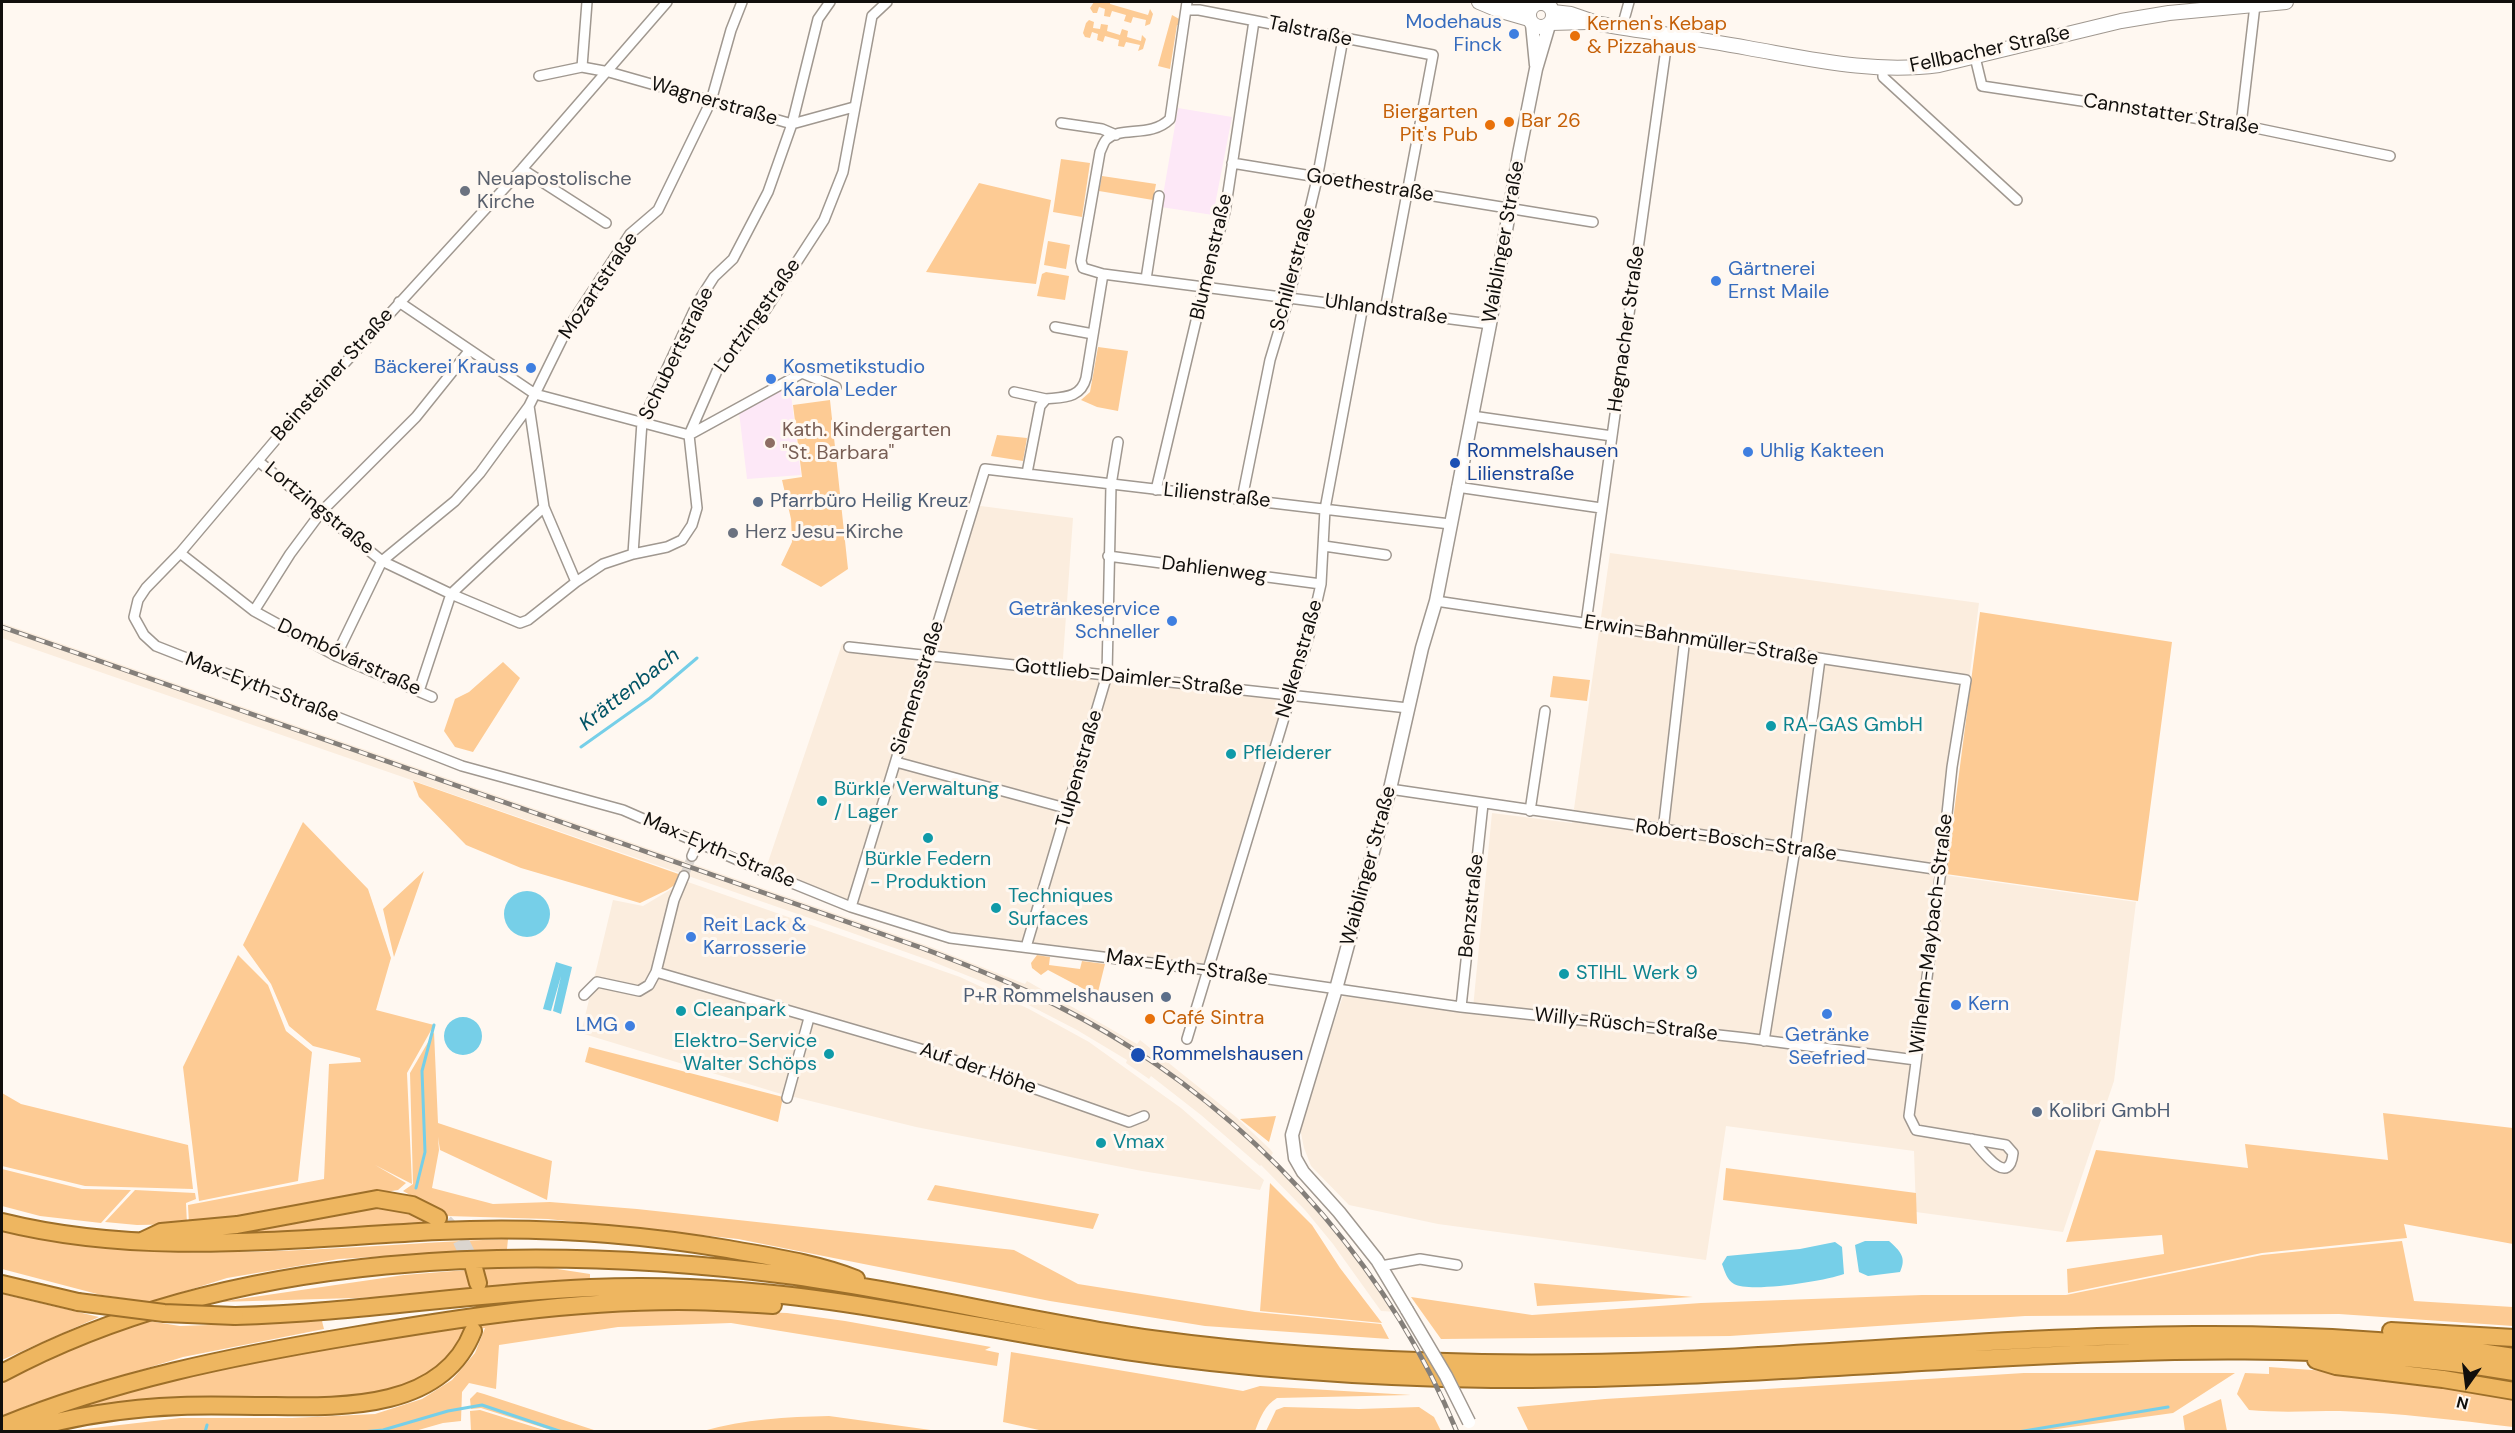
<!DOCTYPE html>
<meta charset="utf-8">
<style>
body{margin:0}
#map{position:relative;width:2515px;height:1433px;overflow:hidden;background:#fff8f1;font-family:"DM Sans",sans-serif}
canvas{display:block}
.frame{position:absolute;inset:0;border:3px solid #110f0c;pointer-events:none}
.north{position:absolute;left:2437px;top:1355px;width:60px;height:60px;-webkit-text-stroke:4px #fff8f1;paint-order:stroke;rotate:194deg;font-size:16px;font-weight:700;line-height:24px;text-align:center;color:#110f0c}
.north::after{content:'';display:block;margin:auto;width:21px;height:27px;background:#110f0c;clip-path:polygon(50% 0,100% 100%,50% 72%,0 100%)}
</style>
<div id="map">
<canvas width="2515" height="1433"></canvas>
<div class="frame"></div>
<div class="north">N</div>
</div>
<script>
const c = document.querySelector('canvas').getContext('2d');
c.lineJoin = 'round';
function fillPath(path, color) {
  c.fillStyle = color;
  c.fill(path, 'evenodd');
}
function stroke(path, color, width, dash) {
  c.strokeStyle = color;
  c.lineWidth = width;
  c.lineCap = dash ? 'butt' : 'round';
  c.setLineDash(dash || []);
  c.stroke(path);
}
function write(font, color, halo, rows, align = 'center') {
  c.font = font + ' "DM Sans",sans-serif';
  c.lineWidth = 6;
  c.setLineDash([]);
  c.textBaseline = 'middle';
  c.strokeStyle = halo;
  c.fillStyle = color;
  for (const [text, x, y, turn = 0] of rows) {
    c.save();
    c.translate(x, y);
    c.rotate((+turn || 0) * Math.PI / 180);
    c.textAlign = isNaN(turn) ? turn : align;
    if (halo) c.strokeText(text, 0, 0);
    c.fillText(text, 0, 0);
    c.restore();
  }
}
const built = new Path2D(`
 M973 505 1073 518 1062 672 1288 696 1207 968 950 938 765 871 842 644 928 656Z
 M1610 553 1979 603 1944 875 2136 902 2114 1081 2063 1232 1916 1212 1914 1151 1726 1126 1706 1260 1438 1224 1349 1205 1311 1166 1304 1148 1299 1123 1343 996 1473 1008 1492 813 1572 823Z
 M2 623 931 947 1025 984 1027 981 1137 1044 1140 1040 1236 1117 1270 1149 1273 1153 1270 1157 1322 1211 1398 1312 1381 1311 1333 1244 1305 1210 1261 1165 1260 1166 1201 1115 1151 1076 1149 1079 1126 1063 1127 1060 1077 1030 1017 999 1018 996 931 961 841 929 2 638Z
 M685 881 960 977 1029 1009 1089 1042 1181 1108 1264 1180 1260 1190 1142 1171 916 1127 778 1093 581 1033 613 900 643 906Z`);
const education = new Path2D(`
 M1178 108 1232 117 1213 215 1161 207Z
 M790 386 801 475 747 479 739 412Z`);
const green = new Path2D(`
 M1094 2H1110V4L1148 15 1150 9 1153 14 1150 24 1145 26 1146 20 1133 17 1131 23 1124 21 1126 15 1112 11 1110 17 1104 16 1105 9 1099 7 1097 13H1093L1090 8Z
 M1172 15 1181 20V26L1177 25 1170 69 1158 66Z
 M1089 20 1094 22 1093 28 1100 29 1101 24 1108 25 1107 31 1120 35 1122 29 1128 31 1127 37 1141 41 1142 35 1146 39 1143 49 1138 51 1140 45 1126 42 1124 47 1118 46 1119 40 1105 36 1103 42 1097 40 1098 34 1092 32 1090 38 1085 37 1083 33 1086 23Z
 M1061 159 1090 163 1082 217 1053 212Z
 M1102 176 1156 184 1153 200 1099 191Z
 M979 183 1051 200 1036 284 926 272Z
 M1048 241 1070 245 1066 269 1044 265Z
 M1046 272 1069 276 1065 300 1037 296 1042 274Z
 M1098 347 1128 351 1118 411 1097 407 1081 400 1090 392Z
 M830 400 848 569 821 587 781 565 792 542 791 519 782 480 802 477 793 405Z
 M997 435 1027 438 1023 461 991 456Z
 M1980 612 2172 642 2138 901 1946 874Z
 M503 662 520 678 473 752 455 747 444 731 455 699 469 692Z
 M1553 676 1590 680 1587 701 1550 697Z
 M413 781 687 877 667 890 640 903 521 868 466 845 419 797Z
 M303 822 368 889 391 958 376 1010 434 1025 407 1073 412 1184 375 1165 406 1183 398 1190 189 1224 188 1205 324 1179 329 1064 361 1062 360 1058 313 1046 289 1026 271 984 243 945Z
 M424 871 394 957 383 909Z
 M238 955 268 985 286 1031 312 1052 298 1181 199 1201 183 1067Z
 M1037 955 1050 957 1049 965 1080 969 1082 961 1105 964 1097 996 1048 970 1041 975 1032 968 1031 963Z
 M434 1032 438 1123 552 1161 547 1200 440 1150 438 1137 439 1150 432 1188 493 1204 550 1202 637 1209 1014 1250 1078 1284 1255 1312 1381 1324 1389 1339 1205 1326 1050 1301 738 1239 548 1219 447 1216 403 1191 413 1184 410 1073Z
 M589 1047 783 1097 778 1122 585 1062Z
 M2 1093 21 1104 188 1145 193 1189 85 1186 2 1166Z
 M2383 1113 2513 1128V1244L2404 1224 2407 1238 2262 1253 2068 1293 2067 1269 2164 1254 2162 1235 2066 1242 2096 1150 2248 1168 2245 1144 2388 1160Z
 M1276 1116 1269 1142 1240 1119Z
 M1726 1168 1916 1193 1917 1224 1723 1200Z
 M2 1169 82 1189 131 1190 101 1223 40 1216 2 1206Z
 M1270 1183 1312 1225 1340 1268 1382 1323 1260 1311Z
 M935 1185 1099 1214 1093 1229 927 1200Z
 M135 1190 195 1193 196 1199 186 1203 187 1224 137 1225 105 1222Z
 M383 1205 431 1221 341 1229 189 1236Z
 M2 1228C25 1234 49 1241 73 1244 217 1263 363 1244 508 1239L507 1249 339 1259 227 1278 151 1302 101 1295 2 1269Z
 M2402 1241 2414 1301 2513 1307V1326L2339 1314 2025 1316 1730 1336 1441 1339 1411 1297 1532 1315 1701 1303 1922 1295H2066L2262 1255Z
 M551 1268 590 1274V1279L487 1287 484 1269Z
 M467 1270 470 1289 388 1297 219 1302 404 1275Z
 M1534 1283 1693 1297 1537 1306Z
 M2 1294 99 1317 2 1360Z
 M661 1308 787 1313 845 1321 991 1347 985 1350 999 1353 997 1366 731 1323 618 1327 499 1345 496 1389 469 1383 462 1392 461 1421 443 1423 415 1431H68L180 1418H292L375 1414 422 1399 452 1380 475 1353 485 1328 468 1330 444 1367 384 1395 60 1416 98 1398 240 1364 450 1327 578 1312Z
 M142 1320 180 1326 322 1321 324 1329 183 1357 34 1403 2 1416V1381L65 1349Z
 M1011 1352 1243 1391 1260 1386 1411 1395 1277 1398C1265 1405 1260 1418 1255 1431L1048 1432 1003 1422Z
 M2269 1367 2355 1373 2513 1398V1427C2456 1420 2398 1413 2340 1411 2309 1411 2280 1413 2249 1410L2237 1394 2245 1373 2269 1374Z
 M2024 1373H2235L2173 1413 2042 1431 1529 1432 1517 1407 1605 1399Z
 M477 1392 484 1394 597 1431H554L481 1408 471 1409 470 1399Z
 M2221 1399 2227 1431H2185L2183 1416Z
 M1284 1407 1359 1409 1419 1407 1434 1417 1441 1431H1266L1276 1410Z
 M480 1410 547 1431H471L470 1411Z
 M829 1416 938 1431H703C745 1419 786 1417 829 1416Z`);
const water = new Path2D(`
 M504 914a23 23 0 1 1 46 0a23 23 0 1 1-46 0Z
 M556 962 572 967 561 1014 553 1011 561 976 551 1011 543 1009Z
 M444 1036a19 19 0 1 1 38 0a19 19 0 1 1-38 0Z
 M1865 1241H1889C1900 1251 1907 1257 1900 1272L1868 1276 1859 1272 1855 1245Z
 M1835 1242 1842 1247 1844 1274C1825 1281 1750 1293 1734 1284 1727 1280 1725 1272 1722 1264L1727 1256 1800 1249Z`);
const stream = new Path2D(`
 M581 747 650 698 697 658
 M416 1188 425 1152 422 1071 434 1025
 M205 1432 207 1425
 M362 1432 383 1430 448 1411 482 1405 562 1432
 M2018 1432 2168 1407`);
const minorTunnel = new Path2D(`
 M684 876 692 856`);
const trunkTunnel = new Path2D(`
 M445 1222 459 1237 474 1268`);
const minor = new Path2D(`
 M667 2 522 169 289 424 180 553 146 588 138 600 134 617 144 635 156 646 462 766 623 810 765 872 851 907 950 938 1207 970 1461 1007 1746 1038 1916 1060
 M1540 2V3
 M1187 10H1199L1433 55 1385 310
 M1622 27 1629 2
 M1975 57 1982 86 2241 125 2390 156
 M582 67 587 2
 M1883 69V77L2017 200
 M539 76 582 67 609 72 792 124 854 107
 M1061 123 1102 129 1116 135
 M2241 125 2255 5
 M1232 163 1593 222
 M522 169 606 223
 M1103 274 1490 324
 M1146 279 1159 196
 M399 302 535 394 689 435 802 373 836 387
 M1055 327 1093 334
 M1014 392 1046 399
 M1472 416 1612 436
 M258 461 382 561 451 594 520 623 528 620 576 582 603 564 633 554 667 547 682 540 692 525 697 508 689 435 717 371 763 314 824 220 843 172 872 16 887 2
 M1027 473 1040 406 1046 399C1064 397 1081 398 1086 378L1103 274 1083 268 1081 261 1100 152C1102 148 1104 141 1107 139 1121 126 1151 138 1170 119L1187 2
 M1457 487 1601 508
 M1156 490 1204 287 1225 212 1254 21
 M1242 499 1270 360 1289 297 1317 179 1343 39
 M1324 546 1386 555
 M180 553 254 611 336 656 432 697
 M633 554 642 422 698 302 714 277 733 259 768 192 792 124 818 19 830 2
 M1108 556 1321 584
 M576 582 544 507 529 406 565 333 630 234 658 210 711 101 731 30 742 2
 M1436 601 1966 680 1952 767 1941 870 1909 1116 1916 1130 2006 1145 2013 1153C2009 1190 1980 1148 1972 1139
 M254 611 290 554 322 511 416 417 469 351
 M1586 623 1668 34
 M849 647 1408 708
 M336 656 382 561 455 501 480 473 529 406
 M419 691 451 594 544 507
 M896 762 1069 809
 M1390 789 1941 870
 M1530 811 1545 711
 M1663 831 1685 637
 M692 856 698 842
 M684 876 674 900 656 972 931 1052 1129 1122 1144 1116
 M851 907 985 469 1450 524
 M1026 947 1107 675 1111 485 1118 442
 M584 995 597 982 639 991 649 985 656 972
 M1461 1007 1483 804
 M1187 1039 1310 632 1321 584 1325 509 1363 306
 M1764 1041 1795 849 1820 659
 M787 1098 809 1018
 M1381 1266 1420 1259 1457 1265`);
const tertiary = new Path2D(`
 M1532 24 1536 65
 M1407 1310 1377 1260 1339 1212 1303 1172 1295 1158 1292 1135 1336 989 1390 789 1422 648 1436 601 1490 324 1519 154 1536 69 1549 25`);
const secondary = new Path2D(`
 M1479 2 1498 10 1529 19
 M1503 2 1532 7
 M1529 15a12 12 0 1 1 24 0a12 12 0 1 1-24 0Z
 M1553 12 1571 14 1600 24C1649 32 1699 39 1748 48 1811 59 1874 74 1939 65L2121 21 2169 13 2286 2
 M1551 23 1587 22`);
const trunk = new Path2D(`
 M2 1222C147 1258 292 1238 439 1231 536 1226 633 1233 728 1249 772 1257 815 1263 856 1279
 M142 1241 161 1232 237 1225 377 1199 412 1205 438 1218
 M474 1268 478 1283
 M2 1284 78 1302
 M235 1316C354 1313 471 1293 590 1288 640 1286 690 1287 740 1291 869 1301 997 1332 1126 1351 1247 1369 1370 1377 1492 1379 1653 1380 1814 1368 1975 1359 2154 1349 2336 1342 2514 1372
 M2391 1331 2514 1338
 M2316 1360 2336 1366 2443 1379 2514 1391
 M2 1373C233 1249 532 1243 787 1275 909 1291 1029 1322 1151 1339 1261 1354 1372 1361 1482 1363 1826 1370 2171 1301 2514 1357
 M2 1426C114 1380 234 1356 353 1336 460 1318 568 1301 678 1301 709 1301 741 1303 773 1305
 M19 1432C72 1416 126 1408 181 1406 210 1405 239 1406 268 1406 340 1407 442 1411 473 1331`);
const rail = new Path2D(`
 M2 627 922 948C994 975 1065 1005 1130 1047 1272 1137 1393 1276 1457 1432`);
const tertiaryBridge = new Path2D(`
 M1407 1310 1446 1376 1469 1422`);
const trunkBridge = new Path2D(`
 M78 1302 164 1313 235 1316`);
const markers = [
 [1514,34,6,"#3f7fe0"],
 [1575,36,6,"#e8710a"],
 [1509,122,6,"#e8710a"],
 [1490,125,6,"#e8710a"],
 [465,191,6,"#6b7280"],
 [1716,281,6,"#3f7fe0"],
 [531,368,6,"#3f7fe0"],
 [771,379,6,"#3f7fe0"],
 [770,443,6,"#8d6e63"],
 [1748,452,6,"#3f7fe0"],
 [1455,463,6,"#1a4fb4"],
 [758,502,6,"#5c6f8a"],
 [733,533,6,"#6b7280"],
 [1172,621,6,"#3f7fe0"],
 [1771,726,6,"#0f9aa8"],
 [1231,754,6,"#0f9aa8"],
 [822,801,6,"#0f9aa8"],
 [928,838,6,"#0f9aa8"],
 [996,908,6,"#0f9aa8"],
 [691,937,6,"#3f7fe0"],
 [1564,974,6,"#0f9aa8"],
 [1166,997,6,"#5c6f8a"],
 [1956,1005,6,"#3f7fe0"],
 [681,1011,6,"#0f9aa8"],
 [1827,1014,6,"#3f7fe0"],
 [1150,1019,6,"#e8710a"],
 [630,1026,6,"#3f7fe0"],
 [829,1054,6,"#0f9aa8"],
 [1138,1055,8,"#1a4fb4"],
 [2037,1112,6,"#5c6f8a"],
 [1101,1143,6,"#0f9aa8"]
];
const shopNames = [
 ["Modehaus",1502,23,"right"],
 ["Finck",1502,46,"right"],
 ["Gärtnerei",1728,270],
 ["Ernst Maile",1728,293],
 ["Bäckerei Krauss",519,368,"right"],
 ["Kosmetikstudio",783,368],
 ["Karola Leder",783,391],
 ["Uhlig Kakteen",1760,452],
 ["Getränkeservice",1160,610,"right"],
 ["Schneller",1160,633,"right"],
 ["Reit Lack &",703,926],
 ["Karrosserie",703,949],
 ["Kern",1968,1005],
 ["LMG",618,1026,"right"],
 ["Getränke",1827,1036,"center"],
 ["Seefried",1827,1059,"center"]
];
const foodNames = [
 ["Kernen's Kebap",1587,25],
 ["& Pizzahaus",1587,48],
 ["Biergarten",1478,113,"right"],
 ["Pit's Pub",1478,136,"right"],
 ["Bar 26",1521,122],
 ["Café Sintra",1162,1019]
];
const streetNames = [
 ["Talstraße",1310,32,12],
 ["Fellbacher Straße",1990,50,-12],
 ["Wagnerstraße",714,102,16],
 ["Cannstatter Straße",2171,115,9],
 ["Goethestraße",1370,186,9],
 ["Waiblinger Straße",1504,242,-80],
 ["Blumenstraße",1212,257,-77],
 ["Schillerstraße",1294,269,-75],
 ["Mozartstraße",599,286,-56],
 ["Uhlandstraße",1386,310,8],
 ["Lortzingstraße",758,316,-55],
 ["Hegnacher Straße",1627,329,-82],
 ["Schubertstraße",677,354,-64],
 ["Beinsteiner Straße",333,375,-48],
 ["Lilienstraße",1217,496,6],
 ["Lortzingstraße",319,509,39],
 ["Dahlienweg",1214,570,7],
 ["Erwin-Bahnmüller-Straße",1701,641,9],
 ["Dombóvárstraße",349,658,25],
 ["Nelkenstraße",1300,659,-74],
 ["Gottlieb-Daimler-Straße",1129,678,6],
 ["Max-Eyth-Straße",262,688,21],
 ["Siemensstraße",918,688,-73],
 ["Tulpenstraße",1080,769,-74],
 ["Robert-Bosch-Straße",1736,841,8],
 ["Max-Eyth-Straße",719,851,23],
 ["Waiblinger Straße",1369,866,-75],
 ["Benzstraße",1472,906,-84],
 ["Wilhelm-Maybach-Straße",1932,934,-83],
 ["Max-Eyth-Straße",1187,968,8],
 ["Willy-Rüsch-Straße",1626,1025,6],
 ["Auf der Höhe",978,1069,19]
];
const worshipNames = [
 ["Neuapostolische",477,180],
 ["Kirche",477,203],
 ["Herz Jesu-Kirche",745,533]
];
const educationNames = [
 ["Kath. Kindergarten",782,431],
 ["\"St. Barbara\"",782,454]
];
const transitNames = [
 ["Rommelshausen",1467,452],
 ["Lilienstraße",1467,475],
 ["Rommelshausen",1152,1055]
];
const serviceNames = [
 ["Pfarrbüro Heilig Kreuz",770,502],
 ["P+R Rommelshausen",1154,997,"right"],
 ["Kolibri GmbH",2049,1112]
];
const cultureNames = [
 ["RA-GAS GmbH",1783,726],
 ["Pfleiderer",1243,754],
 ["Bürkle Verwaltung",834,790],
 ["/ Lager",834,813],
 ["Bürkle Federn",928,860,"center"],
 ["- Produktion",928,883,"center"],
 ["Techniques",1008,897],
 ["Surfaces",1008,920],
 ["STIHL Werk 9",1576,974],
 ["Cleanpark",693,1011],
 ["Elektro-Service",817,1042,"right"],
 ["Walter Schöps",817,1065,"right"],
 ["Vmax",1113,1143]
];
const waterNames = [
 ["Krättenbach",630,690,-38]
];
fillPath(built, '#fbedde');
fillPath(education, '#fde8f7');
fillPath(green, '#fdcb94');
fillPath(water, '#76cfe8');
stroke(stream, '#76cfe8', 3);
stroke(minorTunnel, '#dbd5cf', 9, [9, 4.5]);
stroke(trunkTunnel, '#dbd5cf', 16, [16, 8]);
stroke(minor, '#a09890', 12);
stroke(tertiary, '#a09890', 15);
stroke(secondary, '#a09890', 16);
stroke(trunk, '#9d6f29', 20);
stroke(minor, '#fff', 9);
stroke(tertiary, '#fff', 12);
stroke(secondary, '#fff', 14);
stroke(trunk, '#eeb660', 16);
stroke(rail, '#847f7a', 5);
stroke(rail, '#fff8f1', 3, [9]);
stroke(tertiaryBridge, '#a09890', 15, []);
stroke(trunkBridge, '#9d6f29', 20, []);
stroke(tertiaryBridge, '#fff', 12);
stroke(trunkBridge, '#eeb660', 16);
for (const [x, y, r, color] of markers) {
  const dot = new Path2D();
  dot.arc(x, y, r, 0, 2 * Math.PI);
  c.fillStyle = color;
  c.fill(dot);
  stroke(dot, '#fff8f1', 2);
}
write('20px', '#366cbe', '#fff8f1', shopNames, 'left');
write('20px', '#c56008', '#fff8f1', foodNames, 'left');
write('20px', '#110f0c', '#fff8f1', streetNames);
write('20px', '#5b616d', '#fff8f1', worshipNames, 'left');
write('20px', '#785e54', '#fff8f1', educationNames, 'left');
write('20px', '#164399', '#fff8f1', transitNames, 'left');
write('20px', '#4e5e75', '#fff8f1', serviceNames, 'left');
write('20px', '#0d838f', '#fff8f1', cultureNames, 'left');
write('italic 21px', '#005365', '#fff8f1', waterNames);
</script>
